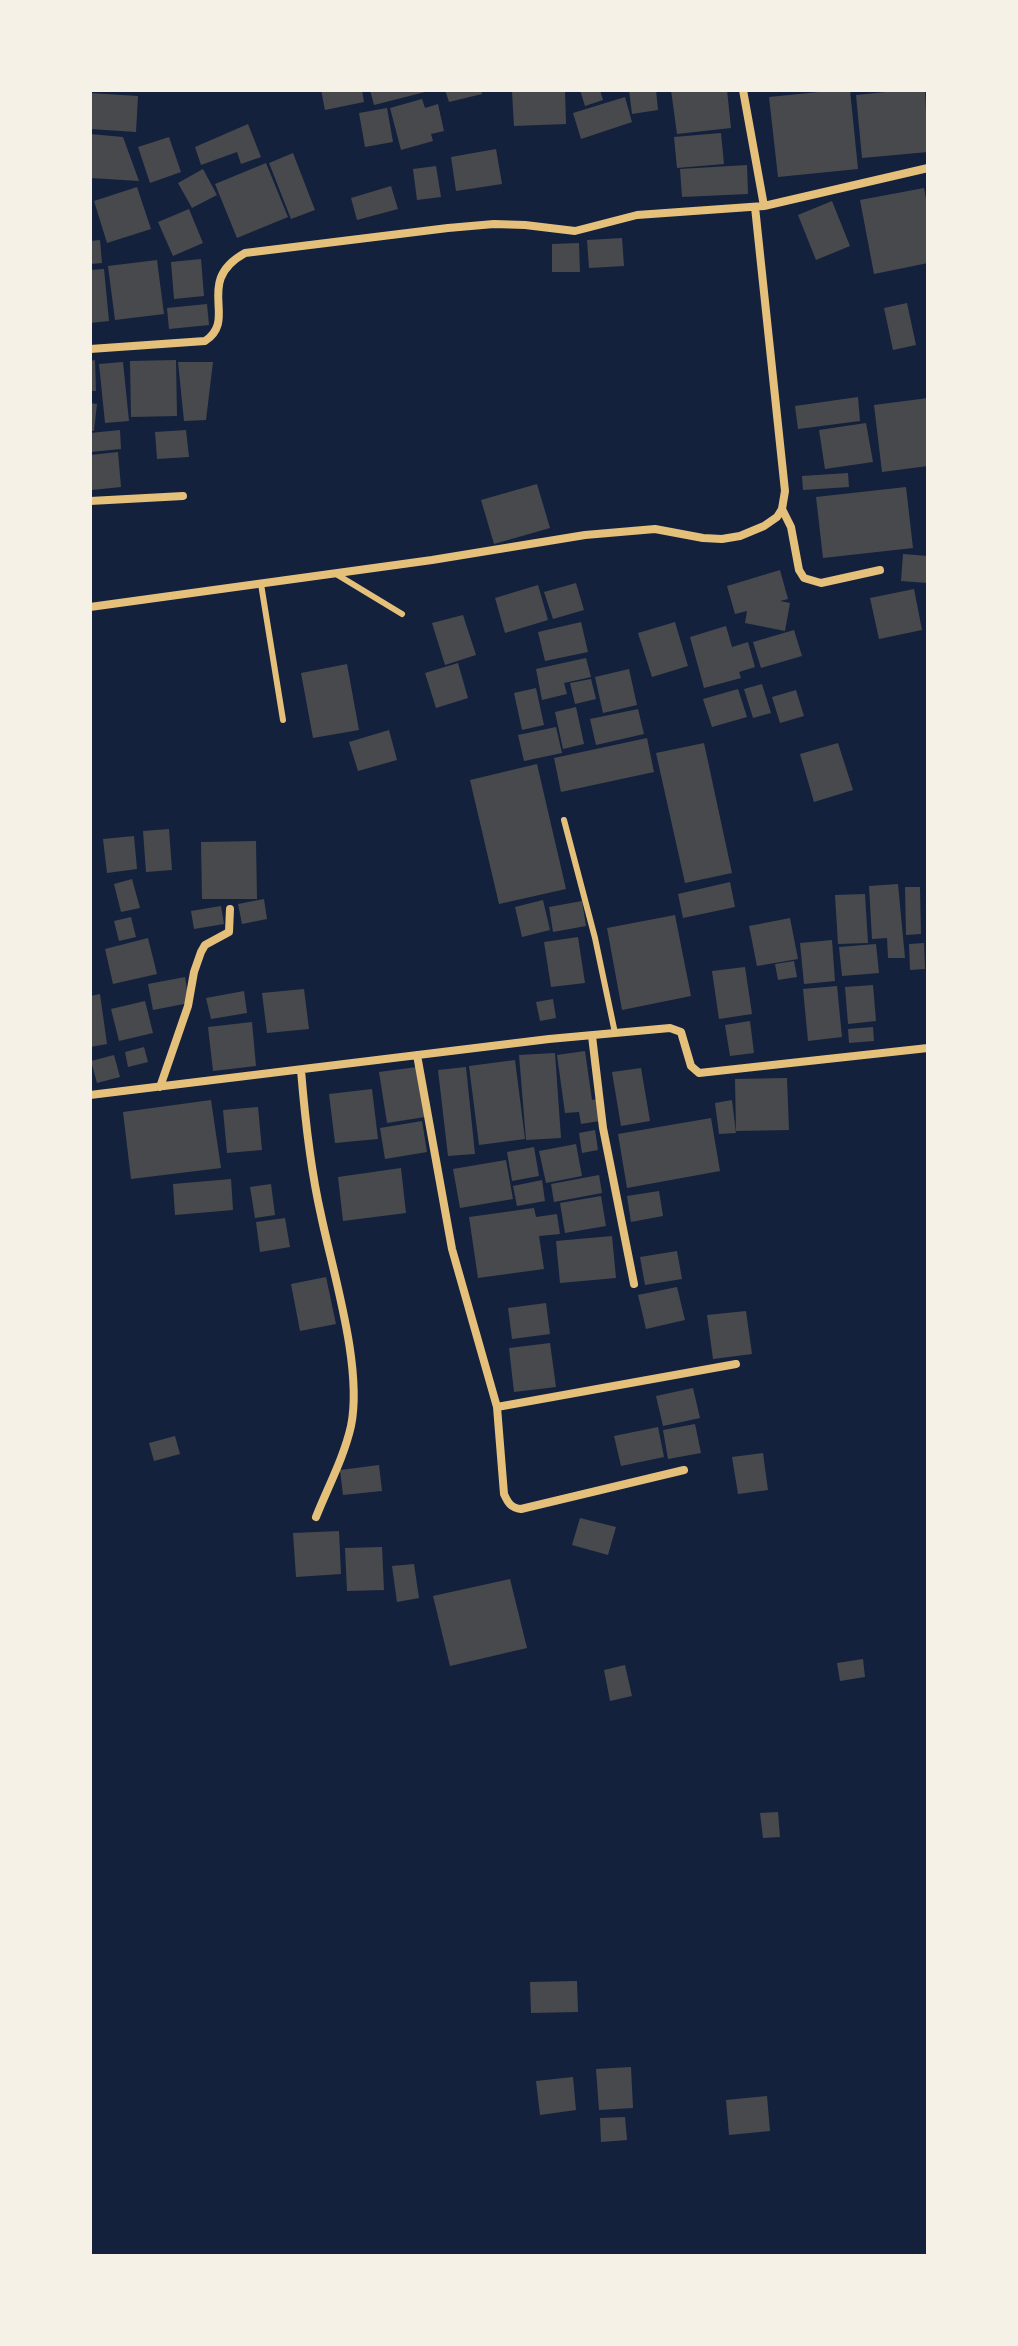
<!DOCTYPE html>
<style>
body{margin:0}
#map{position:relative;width:1018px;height:2346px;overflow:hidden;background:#14213d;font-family:"IBM Plex Serif",serif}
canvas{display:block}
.frame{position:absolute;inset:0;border:92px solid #f6f1e7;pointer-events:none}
</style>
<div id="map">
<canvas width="1018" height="2346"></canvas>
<div class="frame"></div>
</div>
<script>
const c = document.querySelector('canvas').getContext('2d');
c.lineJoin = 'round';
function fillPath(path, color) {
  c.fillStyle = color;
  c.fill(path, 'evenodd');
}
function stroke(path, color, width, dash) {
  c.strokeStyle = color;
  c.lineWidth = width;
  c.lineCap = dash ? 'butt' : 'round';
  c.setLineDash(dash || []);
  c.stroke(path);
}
const building = new Path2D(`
 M321 90H362L364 102 325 110Z
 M370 90H429V91L374 105Z
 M445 90H481L482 94 449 102Z
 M565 90 566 124 514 126 512 92Z
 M580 90H600L603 100 585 106Z
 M629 90H656L658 110 632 114Z
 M671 90H727L731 128 677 134Z
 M839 90H850L858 169 778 177 769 97Z
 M906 90H925L928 152 862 158 856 95Z
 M90 93 138 96 136 132 90 129Z
 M625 97 632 122 581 139 573 113Z
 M422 99 425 108 438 104 444 131 431 134 433 141 401 150 390 108Z
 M387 108 393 142 365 147 359 113Z
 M248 124 261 157 241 164 237 152 201 165 195 147Z
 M721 133 724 164 677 168 674 137Z
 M90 134 123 137 139 181 90 178Z
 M169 137 181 172 150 183 138 147Z
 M496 149 502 184 456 191 451 157Z
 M293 153 315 210 291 219 269 163Z
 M266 163 288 217 237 238 215 184Z
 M747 165 748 194 682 197 680 169Z
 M436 166 441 197 417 200 413 169Z
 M203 169 217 195 192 208 178 183Z
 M391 186 398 209 357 220 351 198Z
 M137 187 151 229 107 243 94 201Z
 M924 188 928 209V263L874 274 860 200Z
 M832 201 850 246 816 260 798 215Z
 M189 209 203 243 173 256 158 222Z
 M622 238 624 266 589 268 587 240Z
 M100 240 102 263 90 264V241Z
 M579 243 580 272H552V244Z
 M201 259 204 296 174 299 171 262Z
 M157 260 164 314 115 320 108 266Z
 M104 269 109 321 90 323V270Z
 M907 303 916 345 893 350 884 308Z
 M207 304 209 325 169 329 167 308Z
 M95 360 96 391H90V361Z
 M176 360 177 416 131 417 130 361Z
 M123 362 129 421 105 423 99 364Z
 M178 362H213L206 420 184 421Z
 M858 397 860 421 798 429 795 406Z
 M928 398V466L882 472 874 405Z
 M90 403 97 404 94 431H90Z
 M866 423 873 462 825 469 819 430Z
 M120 430 121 449 91 452 90 433Z
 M186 430 189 457 157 459 155 432Z
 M118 452 121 487 92 490 90 455Z
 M848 473 849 487 803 490 802 476Z
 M537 484 550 528 494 544 481 500Z
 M906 487 913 548 823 558 816 497Z
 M903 554 928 556V583L901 581Z
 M780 570 788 599 780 601 790 603 785 631 745 623 747 611 735 614 727 586Z
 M576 583 584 610 553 619 544 592Z
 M538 585 548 620 505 633 495 598Z
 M914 589 922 630 879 639 870 598Z
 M463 615 476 655 445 665 432 623Z
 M581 622 588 652 545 661 538 632Z
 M675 622 688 666 652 677 638 633Z
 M726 626 732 647 748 642 755 667 739 672 741 678 704 688 690 637Z
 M794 630 802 656 761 668 753 642Z
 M586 658 591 677 564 683 567 694 542 700 536 669Z
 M458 663 468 698 436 708 425 673Z
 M347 664 359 730 313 738 301 673Z
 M629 669 637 705 603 713 595 677Z
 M591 679 596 699 575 704 570 683Z
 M762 684 771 713 753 718 744 689Z
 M536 688 544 725 522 730 514 693Z
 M738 689 747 717 712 727 703 699Z
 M796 690 804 716 780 723 772 697Z
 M576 707 584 744 563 749 555 712Z
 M638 709 644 734 596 745 590 719Z
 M556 727 562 753 524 761 518 735Z
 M389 730 397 760 358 771 349 742Z
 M647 738 654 772 561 792 554 758Z
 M704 743 732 873 685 883 656 753Z
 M838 743 853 790 814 802 800 754Z
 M537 764 566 889 499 904 470 780Z
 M169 829 172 870 146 872 143 831Z
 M134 836 137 869 107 873 103 839Z
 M256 841 257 899H202L201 842Z
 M132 879 140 908 121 912 114 884Z
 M730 882 735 907 683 918 678 894Z
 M898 884 905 958H888L887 938 872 939 869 886Z
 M905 887H920L921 934 906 935Z
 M865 894 868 943 838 944 835 895Z
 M264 899 267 919 242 924 238 904Z
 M543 900 550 930 522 937 515 907Z
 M582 901 586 926 553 932 549 907Z
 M221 906 224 924 194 929 191 911Z
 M675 915 691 996 622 1010 607 928Z
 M131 917 136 937 119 941 114 921Z
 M790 918 798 959 757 966 749 926Z
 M578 937 585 983 551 987 544 942Z
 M148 938 157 974 113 984 105 949Z
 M832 940 835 981 804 984 800 943Z
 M924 943 925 969 910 970 909 944Z
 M876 944 879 973 842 976 839 947Z
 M794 961 797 977 778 980 775 964Z
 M745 967 752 1014 719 1019 712 971Z
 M185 977 189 1003 153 1010 148 984Z
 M873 985 876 1021 848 1024 845 987Z
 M837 986 842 1037 808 1041 803 989Z
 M304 989 309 1029 267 1033 262 993Z
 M244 991 247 1013 211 1019 206 998Z
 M100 994 107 1044 90 1047V996Z
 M553 999 556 1018 540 1021 536 1002Z
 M145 1001 153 1033 119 1041 111 1009Z
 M750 1021 754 1053 730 1056 725 1025Z
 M252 1022 256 1066 213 1071 208 1027Z
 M873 1027 874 1041 849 1043 848 1029Z
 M144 1047 148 1062 128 1067 125 1052Z
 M585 1051 592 1100 597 1099 600 1121 581 1124 579 1112 565 1113 557 1055Z
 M555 1053 561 1138 526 1140 519 1055Z
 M114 1055 120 1077 97 1083 91 1061Z
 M515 1060 525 1139 479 1145 469 1066Z
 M417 1067 425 1117 387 1123 379 1072Z
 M466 1067 475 1154 448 1156 438 1070Z
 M641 1068 650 1121 621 1126 612 1072Z
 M787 1078 789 1130 736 1131 735 1079Z
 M372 1089 378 1139 335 1143 329 1094Z
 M211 1100 221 1168 131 1179 123 1112Z
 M732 1100 736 1133 719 1134 715 1103Z
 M258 1107 262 1150 227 1153 223 1110Z
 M711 1118 720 1171 627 1188 618 1134Z
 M422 1121 427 1152 385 1159 380 1128Z
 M595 1130 598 1150 582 1153 579 1133Z
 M576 1144 582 1176 546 1183 539 1151Z
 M534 1147 539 1176 512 1181 507 1152Z
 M506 1160 513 1199 460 1208 453 1169Z
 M401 1168 406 1213 343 1221 338 1177Z
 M599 1175 602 1193 554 1202 551 1184Z
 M231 1179 233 1210 175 1215 173 1184Z
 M542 1180 545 1201 517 1206 513 1186Z
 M271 1184 275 1215 255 1218 250 1187Z
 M659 1191 663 1216 631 1222 627 1196Z
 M601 1196 606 1226 565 1233 560 1203Z
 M534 1208 536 1217 557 1214 560 1234 539 1236 544 1269 478 1278 469 1217Z
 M285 1218 290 1247 260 1252 256 1222Z
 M612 1236 616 1278 560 1283 556 1241Z
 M677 1251 682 1279 645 1285 640 1257Z
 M326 1277 336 1324 300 1331 291 1284Z
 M677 1287 685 1320 646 1329 638 1295Z
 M546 1303 550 1334 512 1339 508 1308Z
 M746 1311 752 1354 713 1359 707 1315Z
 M550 1343 556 1387 514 1392 509 1348Z
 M693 1388 700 1418 663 1426 656 1396Z
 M695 1424 701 1453 668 1459 663 1430Z
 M658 1427 664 1457 621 1466 614 1436Z
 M175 1436 180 1454 154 1461 149 1443Z
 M763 1453 768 1490 738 1494 732 1457Z
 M379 1465 382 1491 343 1495 340 1470Z
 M580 1518 616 1527 608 1555 572 1545Z
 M339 1531 341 1574 296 1577 293 1533Z
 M382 1547 384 1590 347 1591 345 1548Z
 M414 1564 419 1598 397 1602 392 1566Z
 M510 1579 527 1648 450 1666 433 1596Z
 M863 1659 865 1677 840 1681 837 1663Z
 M625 1665 632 1696 610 1701 604 1670Z
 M778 1812 780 1837 763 1838 760 1813Z
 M577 1981 578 2012 531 2013 530 1982Z
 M631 2067 633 2108 599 2110 596 2069Z
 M573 2077 576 2110 540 2115 536 2081Z
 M767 2096 770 2131 729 2135 726 2100Z
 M625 2117 627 2140 601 2142 600 2118Z`);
const service = new Path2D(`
 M336 574 402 614
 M261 584 283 720
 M564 820 595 938 615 1033`);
const minor = new Path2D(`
 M743 90 764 206
 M90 349 205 341C239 319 193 282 245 253L448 228 494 224 525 225 575 231 637 215 764 206 928 168
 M90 501 183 496
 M782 509 791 527 799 570 804 578 821 583 880 570
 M90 607 432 560 585 535 655 529 703 538 722 539 740 536 764 526 777 517 782 509 785 491 755 207
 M592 1036 603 1128 634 1284
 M417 1055 452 1249 497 1407 504 1494C508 1503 511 1508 521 1509L684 1470
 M301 1070C305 1119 310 1167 321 1215 333 1273 363 1368 351 1426 344 1457 328 1487 316 1517
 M160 1087 188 1006 194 972 201 952 205 945 229 932 230 909
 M90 1095 549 1039 670 1028 681 1032 691 1066 699 1073 928 1048
 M497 1407 736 1364`);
fillPath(building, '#48494c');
stroke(service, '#e5c07b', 6);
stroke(minor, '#e5c07b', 8);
</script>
